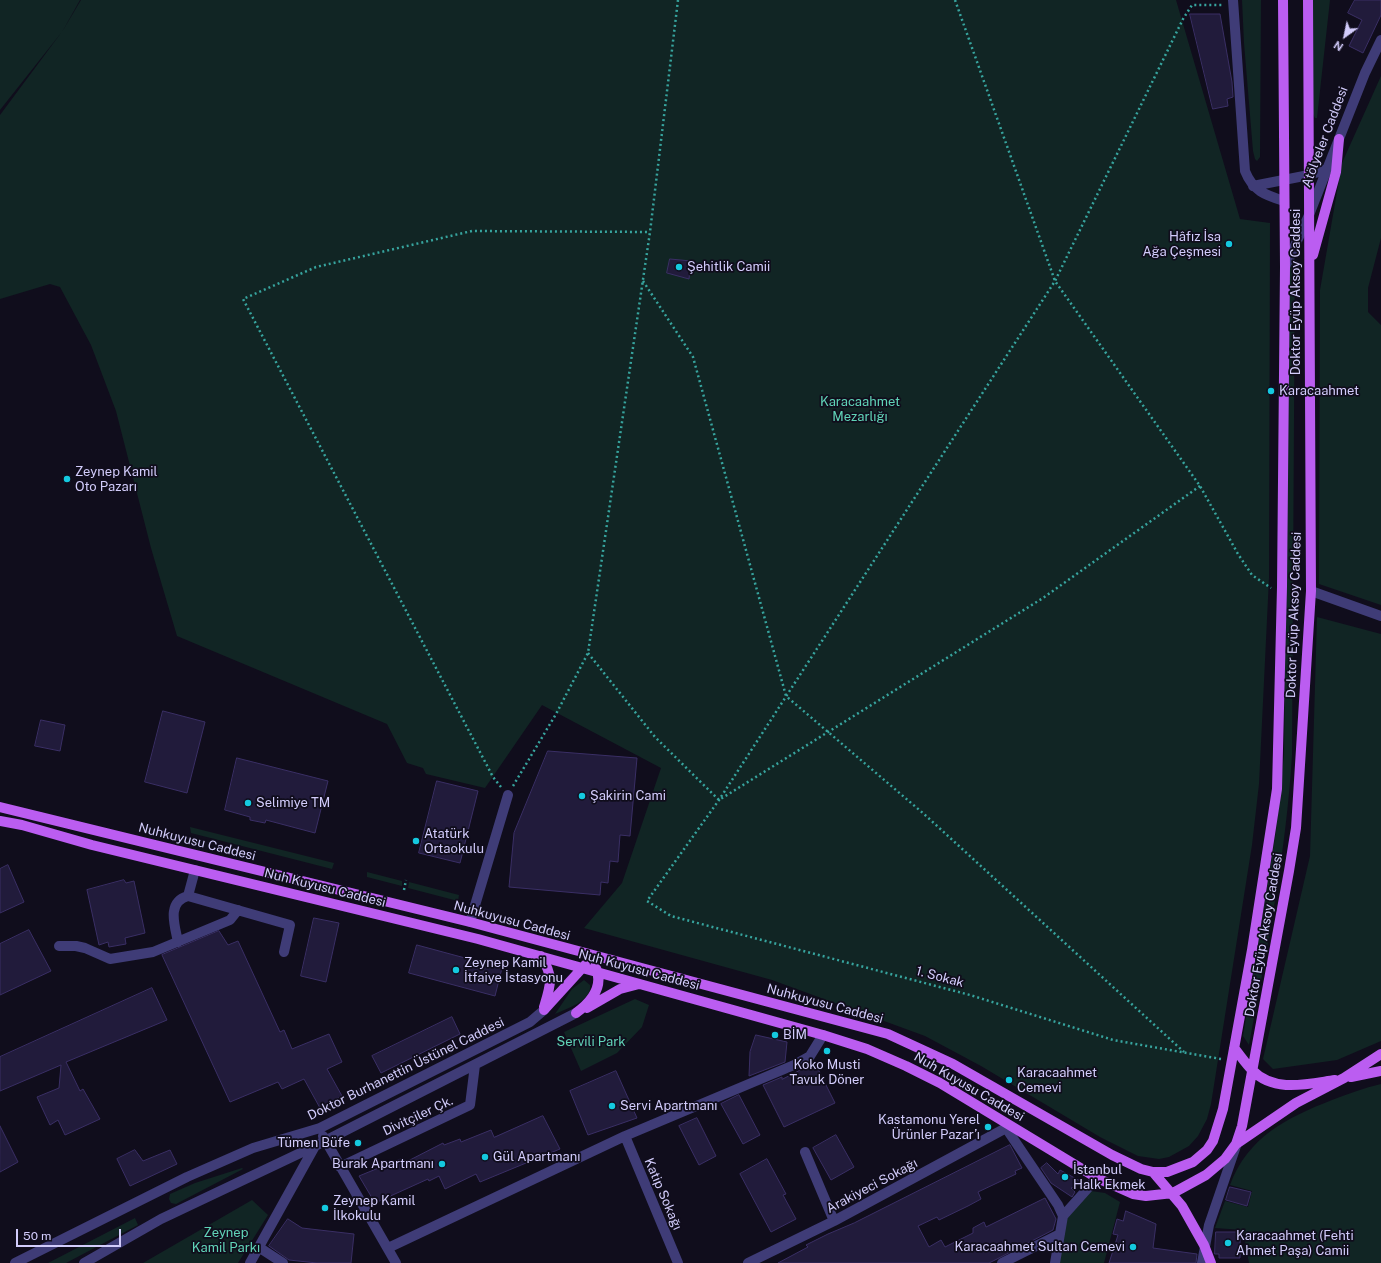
<!DOCTYPE html>
<meta charset="utf-8">
<style>
body{margin:0}
#map{position:relative;width:1381px;height:1263px;overflow:hidden;background:#100d1c;font-family:"Public Sans",sans-serif}
canvas{display:block}
.north{position:absolute;left:1325px;top:16px;width:40px;height:40px;-webkit-text-stroke:3px #100d1c;paint-order:stroke;rotate:213deg;font-size:11px;font-weight:700;line-height:16px;text-align:center;color:#d2ccfb}
.north::after{content:'';display:block;margin:auto;width:14px;height:18px;background:#d2ccfb;clip-path:polygon(50% 0,100% 100%,50% 72%,0 100%)}
.scale{position:absolute;left:16px;top:1229px;width:105px;height:18px;box-sizing:border-box;border:2px solid #d2ccfb;border-top:0;padding-left:5px;font-size:12px;line-height:14px;white-space:nowrap;color:#d2ccfb;-webkit-text-stroke:3px #100d1c;paint-order:stroke}
</style>
<div id="map">
<canvas width="1381" height="1263"></canvas>
<div class="north">N</div>
<div class="scale">50 m</div>
</div>
<script>
const c = document.querySelector('canvas').getContext('2d');
c.lineJoin = 'round';
function fillPath(path, color) {
  c.fillStyle = color;
  c.fill(path, 'evenodd');
}
function stroke(path, color, width, dash) {
  c.strokeStyle = color;
  c.lineWidth = width;
  c.lineCap = dash ? 'butt' : 'round';
  c.setLineDash(dash || []);
  c.stroke(path);
}
function write(font, color, halo, rows, align = 'center') {
  c.font = font + ' "Public Sans",sans-serif';
  c.lineWidth = 3.5;
  c.setLineDash([]);
  c.textBaseline = 'middle';
  c.strokeStyle = halo;
  c.fillStyle = color;
  for (const [text, x, y, turn = 0] of rows) {
    c.save();
    c.translate(x, y);
    c.rotate((+turn || 0) * Math.PI / 180);
    c.textAlign = isNaN(turn) ? turn : align;
    if (halo) c.strokeText(text, 0, 0);
    c.fillText(text, 0, 0);
    c.restore();
  }
}
const green = new Path2D(`
 M0 0H80L62 32 81 0H1176L1240 219 1270 223 1269 578 1259 784 1252 845 1211 1104 1207 1119 1198 1136 1189 1146 1169 1157 1159 1159 1138 1156 1100 1137 981 1066 925 1036 772 980 584 928 622 883 661 768 542 705 485 788 426 774 423 768 407 763 387 724 177 636 151 548 116 411 91 345 60 287 50 284 0 299V115L61 33 0 110Z
 M1242 0H1261L1260 157 1257 161 1255 159 1253 151 1244 43Z
 M1313 0H1330L1317 118H1315L1312 112Z
 M1381 76V238L1368 288V312L1381 325V605L1319 584 1320 290 1342 163Z
 M1295 250 1292 755C1286 853 1267 949 1249 1045L1243 1036 1276 831 1284 755 1289 268Z
 M1317 617 1381 634V1041L1337 1060 1273 1069 1263 1059 1310 856Z
 M190 827 334 863 332 869 191 833Z
 M367 872 402 881V886L367 877Z
 M409 882 459 895 458 901 408 888Z
 M584 980 590 985C592 1001 566 1009 555 1014L572 989Z
 M635 999 649 1005 642 1027 617 1053 581 1071 564 1032Z
 M1381 1084V1263H1249L1243 1230 1215 1228 1225 1201 1248 1207 1252 1191 1230 1185C1248 1137 1286 1118 1332 1100 1348 1094 1364 1088 1381 1084Z
 M242 1168 243 1169 176 1204 171 1203 169 1199 170 1194 195 1183Z
 M1091 1191 1105 1193 1120 1202 1104 1263H1053L1060 1218Z
 M252 1200 268 1215 238 1263H143Z
 M135 1218 138 1225 66 1263H48Z`);
const building = new Path2D(`
 M1355 0H1381V15L1363 53 1349 46 1362 20 1348 13Z
 M1190 14H1220L1232 82 1233 97 1227 99 1228 106 1213 109Z
 M670 259 691 261 689 279 667 273Z
 M163 711 205 722 187 793 145 782Z
 M41 720 65 725 60 751 35 746Z
 M548 751 637 758 630 836 620 835 618 862 610 861 608 883 601 882 600 895 509 887 514 833Z
 M237 758 328 781 315 833 266 820 265 823 250 820V817L225 810Z
 M437 781 478 791 460 863 419 853Z
 M8 865 24 902 0 913V869Z
 M124 880 126 883 134 881 145 933 125 938 126 944 109 947 108 942 99 945 87 890Z
 M314 918 339 923 326 982 301 976Z
 M29 930 51 971 0 995V944Z
 M219 931 228 945 238 941 280 1032 284 1030 292 1049 329 1034 342 1062 327 1069 342 1096 320 1108 304 1079 282 1089 278 1082 230 1102 162 955Z
 M417 945 502 968 495 996 409 973Z
 M152 988 167 1020 66 1062 80 1091 83 1089 100 1119 65 1135 58 1120 50 1125 37 1097 59 1088 61 1065 0 1091V1057Z
 M452 1017 460 1034 381 1073 372 1056Z
 M756 1035 787 1042 785 1062 749 1076 750 1052Z
 M815 1063 835 1103 784 1127 763 1085 782 1077V1079Z
 M616 1071 637 1118 588 1135 570 1091Z
 M739 1095 760 1135 743 1144 721 1104Z
 M543 1116 560 1149 480 1182 476 1174 445 1189 439 1176 429 1181 428 1179 375 1203 359 1176 403 1158 406 1162 443 1143 444 1145 460 1139 461 1142 491 1130 494 1137Z
 M697 1118 716 1156 699 1165 679 1126Z
 M0 1126 18 1162 0 1172Z
 M836 1135 854 1167 831 1180 813 1148Z
 M1010 1145 1022 1168 1015 1171 1016 1174 978 1192 981 1199 968 1206 939 1220 937 1217 918 1226 929 1247 941 1240 945 1247 973 1233V1228L984 1222 986 1227 1045 1198 1056 1219 1053 1230 997 1259 989 1263H778L808 1247 806 1245 828 1234 854 1223Z
 M135 1150 143 1161 170 1150 177 1164 130 1186 117 1159Z
 M767 1159 786 1194 783 1195 796 1219 771 1232 740 1174Z
 M1047 1163 1058 1174 1060 1170 1084 1183 1071 1188 1075 1192 1072 1197 1051 1183 1041 1168Z
 M1230 1187 1251 1192 1247 1206 1226 1200Z
 M1126 1211 1156 1224 1153 1248 1197 1254 1196 1263H1109L1118 1235 1113 1234 1117 1219 1123 1221Z
 M288 1219 302 1228 354 1234 351 1263H317L289 1260 269 1246Z
 M1216 1232H1240V1258H1219V1254H1215Z`);
const path = new Path2D(`
 M955 0 1055 281 1200 486 1238 554 1252 575 1271 588
 M643 281 693 357 786 696 924 814 1184 1052
 M588 653 655 737 719 800 1043 598 1200 486
 M513 786 556 714 588 653 650 232 678 0
 M501 787 493 777 243 299 316 267 472 231 650 232
 M404 890 406 880
 M1221 1059 1113 1040 970 995 671 916 647 901 719 800 1055 281 1183 19 1192 5H1223`);
const minor = new Path2D(`
 M1233 0 1245 171C1253 191 1265 195 1284 201
 M1253 186 1309 175 1327 169
 M1285 267 1309 215 1365 73 1381 40
 M1311 591 1381 616
 M188 896 195 870
 M470 922 508 795
 M178 942C175 926 166 902 188 896L290 925 284 952
 M59 946H76L85 948 110 959 153 952 230 920 238 910
 M1008 1125 1006 1128 1058 1205 1063 1216 1055 1263
 M323 1136 396 1263
 M625 1136 678 1263
 M805 1152 834 1221
 M340 1167 470 1105 475 1065
 M1063 1216 1097 1178
 M260 1248 283 1263
 M388 1248 625 1136 794 1065 810 1056 823 1035
 M15 1263 187 1177 253 1148 320 1128 530 1022 544 1010
 M84 1263 161 1219 315 1146 576 1013
 M250 1263 315 1146
 M748 1263 834 1221 1006 1128
 M1002 1263 1060 1234
 M1202 1263 1209 1225 1236 1146`);
const major = new Path2D(`
 M1313 255 1336 172 1339 139
 M0 807 470 922 888 1034 953 1064 1112 1155 1141 1169 1153 1172H1167L1193 1162 1207 1150 1213 1141 1223 1109 1252 950 1277 789 1282 587 1285 267 1283 0
 M0 821 22 825 92 845 478 939 823 1035 867 1049 906 1066 940 1083 1097 1178 1133 1194 1146 1196 1173 1193 1206 1175 1225 1159 1236 1144 1242 1126 1289 871 1296 828 1311 591 1308 0
 M541 956C554 977 551 984 544 1007
 M587 1008 620 989 639 984
 M544 1010 585 965
 M576 1013C591 1002 605 986 595 966
 M1234 1048C1240 1055 1245 1063 1252 1070 1274 1093 1307 1084 1335 1080
 M1351 1077 1381 1071
 M1236 1144 1296 1103 1344 1078 1381 1054
 M1153 1172 1182 1206 1204 1245 1211 1263`);
const markers = [
 [1229,244,4,"#14c9df"],
 [679,267,4,"#14c9df"],
 [1271,391,4,"#14c9df"],
 [67,479,4,"#14c9df"],
 [582,796,4,"#14c9df"],
 [248,803,4,"#14c9df"],
 [416,841,4,"#14c9df"],
 [456,970,4,"#14c9df"],
 [775,1035,4,"#14c9df"],
 [827,1051,4,"#14c9df"],
 [1009,1080,4,"#14c9df"],
 [612,1106,4,"#14c9df"],
 [988,1127,4,"#14c9df"],
 [358,1143,4,"#14c9df"],
 [485,1157,4,"#14c9df"],
 [442,1164,4,"#14c9df"],
 [1065,1177,4,"#14c9df"],
 [325,1208,4,"#14c9df"],
 [1228,1243,4,"#14c9df"],
 [1133,1247,4,"#14c9df"]
];
const streetNames = [
 ["Atölyeler Caddesi",1325,137,-69],
 ["Doktor Eyüp Aksoy Caddesi",1296,292,-90],
 ["Doktor Eyüp Aksoy Caddesi",1294,615,-88],
 ["Nuhkuyusu Caddesi",197,842,14],
 ["Nuh Kuyusu Caddesi",325,888,14],
 ["Nuhkuyusu Caddesi",512,921,15],
 ["Doktor Eyüp Aksoy Caddesi",1264,935,-80],
 ["Nuh Kuyusu Caddesi",639,970,15],
 ["1. Sokak",940,977,15],
 ["Nuhkuyusu Caddesi",825,1004,15],
 ["Doktor Burhanettin Üstünel Caddesi",406,1069,-26],
 ["Nuh Kuyusu Caddesi",969,1087,30],
 ["Divitçiler Çk.",418,1116,-25],
 ["Arakiyeci Sokağı",872,1186,-28],
 ["Katip Sokağı",663,1194,67]
];
const poiNames = [
 ["Hâfız İsa",1221,237,"right"],
 ["Ağa Çeşmesi",1221,252,"right"],
 ["Şehitlik Camii",687,267],
 ["Karacaahmet",1279,391],
 ["Zeynep Kamil",75,472],
 ["Oto Pazarı",75,487],
 ["Şakirin Cami",590,796],
 ["Selimiye TM",256,803],
 ["Atatürk",424,834],
 ["Ortaokulu",424,849],
 ["Zeynep Kamil",464,963],
 ["İtfaiye İstasyonu",464,978],
 ["BİM",783,1035],
 ["Koko Musti",827,1065,"center"],
 ["Tavuk Döner",827,1080,"center"],
 ["Karacaahmet",1017,1073],
 ["Cemevi",1017,1088],
 ["Servi Apartmanı",620,1106],
 ["Kastamonu Yerel",980,1120,"right"],
 ["Ürünler Pazar’ı",980,1135,"right"],
 ["Tümen Büfe",350,1143,"right"],
 ["Gül Apartmanı",493,1157],
 ["Burak Apartmanı",434,1164,"right"],
 ["İstanbul",1073,1170],
 ["Halk Ekmek",1073,1185],
 ["Zeynep Kamil",333,1201],
 ["İlkokulu",333,1216],
 ["Karacaahmet (Fehti",1236,1236],
 ["Ahmet Paşa) Camii",1236,1251],
 ["Karacaahmet Sultan Cemevi",1125,1247,"right"]
];
const parkNames = [
 ["Karacaahmet",860,402],
 ["Mezarlığı",860,417],
 ["Servili Park",591,1042],
 ["Zeynep",226,1233],
 ["Kamil Parkı",226,1248]
];
fillPath(green, '#112524');
fillPath(building, '#211b3b');
stroke(building, '#3a2f65', 1);
stroke(path, '#37a49e', 2.5, [2, 3]);
stroke(minor, '#3f3c77', 10);
stroke(major, '#bb5df1', 10);
for (const [x, y, r, color] of markers) {
  const dot = new Path2D();
  dot.arc(x, y, r, 0, 2 * Math.PI);
  c.fillStyle = color;
  c.fill(dot);
  stroke(dot, '#100d1c', 1.5);
}
write('13px', '#d2ccfb', '#100d1c', streetNames);
write('13px', '#d2ccfb', '#100d1c', poiNames, 'left');
write('13px', '#60d3b7', '#100d1c', parkNames);
</script>
